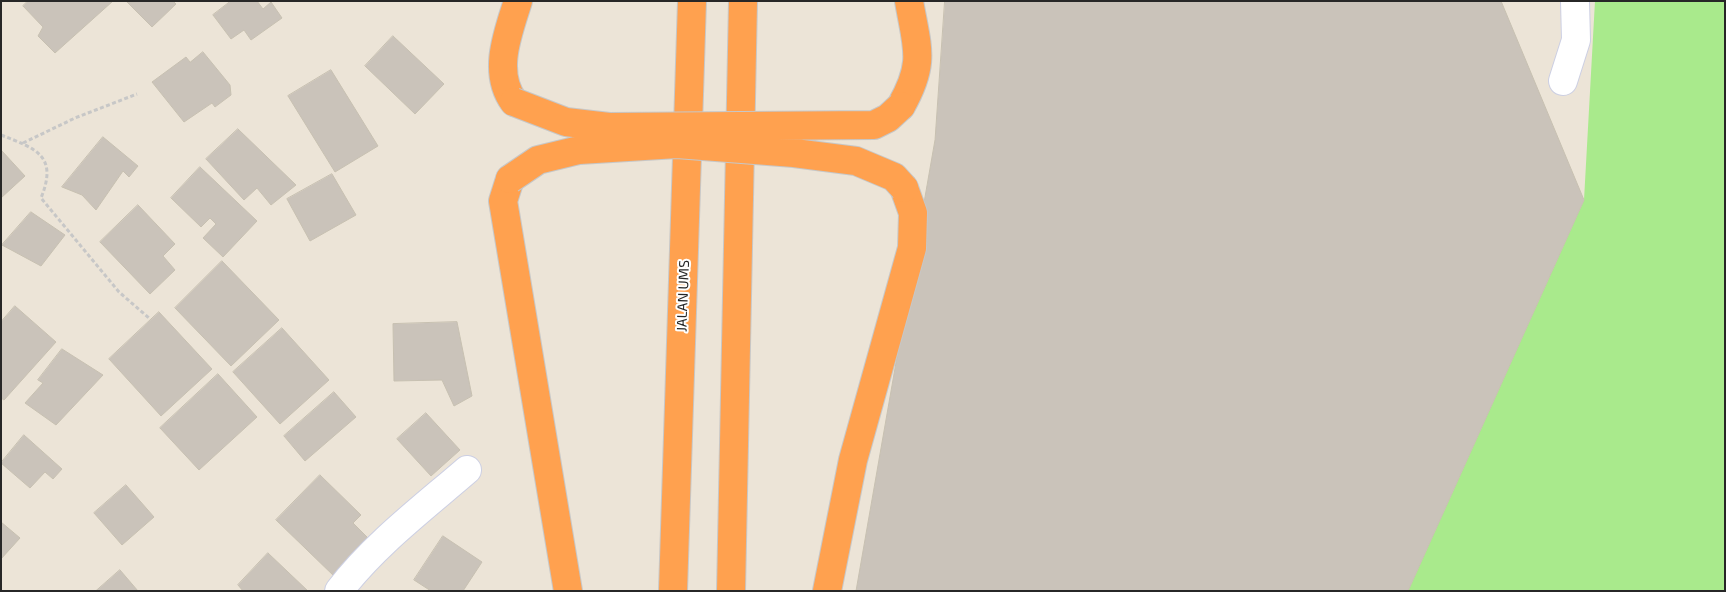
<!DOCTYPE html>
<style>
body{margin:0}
#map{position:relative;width:1726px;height:592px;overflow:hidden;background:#ece4d7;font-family:"Exo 2",sans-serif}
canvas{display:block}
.frame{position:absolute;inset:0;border:2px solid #272727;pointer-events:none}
</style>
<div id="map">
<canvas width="1726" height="592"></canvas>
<div class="frame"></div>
</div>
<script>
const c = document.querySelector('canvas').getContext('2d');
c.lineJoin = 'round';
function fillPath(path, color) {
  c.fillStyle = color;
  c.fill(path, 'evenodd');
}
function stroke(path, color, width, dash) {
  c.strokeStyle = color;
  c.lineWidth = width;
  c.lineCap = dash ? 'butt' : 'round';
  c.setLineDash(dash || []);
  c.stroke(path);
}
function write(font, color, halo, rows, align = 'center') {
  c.font = font + ' "Exo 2",sans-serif';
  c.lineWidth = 4;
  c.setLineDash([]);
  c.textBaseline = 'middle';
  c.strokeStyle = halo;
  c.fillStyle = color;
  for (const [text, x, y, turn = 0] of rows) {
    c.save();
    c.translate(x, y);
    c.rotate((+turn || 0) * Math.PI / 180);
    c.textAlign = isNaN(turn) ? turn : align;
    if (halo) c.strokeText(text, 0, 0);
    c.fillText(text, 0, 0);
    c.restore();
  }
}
const green = new Path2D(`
 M1595 1H1725V591H1408L1584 200Z`);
const building = new Path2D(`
 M28 1H113L55 53 38 36 43 27 23 6Z
 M173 1 176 4 152 27 127 2Z
 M231 1H257L263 9 271 2 282 18 251 40 244 30 231 39 213 15Z
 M945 1H1501L1584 200 1408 591H856L935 140Z
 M393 36 444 84 415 114 365 66Z
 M203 52 230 85 231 95 215 107 212 103 184 122 152 82 186 57 190 62Z
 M331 70 378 146 335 172 288 96Z
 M238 129 296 185 271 205 257 188 244 200 206 159Z
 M103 137 138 166 129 177 123 171 96 210 82 195 62 187Z
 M2 151 25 176 1 198V153Z
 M200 167 257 221 223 257 203 238 216 224 210 218 201 227 171 198Z
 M332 174 356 215 310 241 287 199Z
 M138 205 175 244 163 256 175 270 150 294 100 242Z
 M31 212 65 235 41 266 2 245Z
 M222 261 279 320 231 366 175 308Z
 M15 306 56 342 4 400 1 398V322Z
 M159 312 212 369 161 416 109 359Z
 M457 322 472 396 454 406 442 380 394 381 393 324Z
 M282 328 329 380 280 424 233 372Z
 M62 349 103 375 56 425 25 403 43 383 38 380Z
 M218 374 257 417 199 470 160 428Z
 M334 392 356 417 305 461 284 436Z
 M426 413 460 450 431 476 397 439Z
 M24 435 62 469 53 479 45 472 30 488 1 463Z
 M320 475 361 515 353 523 371 541 336 578 276 520Z
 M126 485 154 517 122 545 94 513Z
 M1 522 20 538 1 559Z
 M443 536 482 562 463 591H431L414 580Z
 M268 553 308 591H243L238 585Z
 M120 570 138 591H96Z`);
const path = new Path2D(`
 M1 135C37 149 58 156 41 198L119 292 149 318
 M23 143 75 118 137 94`);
const minor = new Path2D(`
 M1563 81 1576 40 1575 1
 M339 591C374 545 423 508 467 470`);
const highway = new Path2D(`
 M514 102C492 72 508 33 518 1
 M901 106C926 62 917 48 909 1
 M510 179 503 201 568 591
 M673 591 692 1
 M731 591 743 1
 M827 591 853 460 912 248 913 213 904 188`);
const highwayBridge = new Path2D(`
 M514 102 566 122 609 127 874 125 888 118 901 106
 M510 179 538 160 579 150 677 144 794 153 856 161 894 177 904 188`);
const streetNames = [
 ["JALAN UMS",683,296,-88]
];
fillPath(green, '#a9ea8c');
fillPath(building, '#cac3ba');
stroke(building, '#c7c0b1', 1);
stroke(minor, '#cccfe3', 30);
stroke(highway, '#c7c7c7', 30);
stroke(path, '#c7c7c7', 3, [4, 2.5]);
stroke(minor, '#fff', 28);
stroke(highway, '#ffa14f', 28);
stroke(highwayBridge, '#c7c7c7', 30, []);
stroke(highwayBridge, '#ffa14f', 28);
write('14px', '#272727', '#fff', streetNames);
</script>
